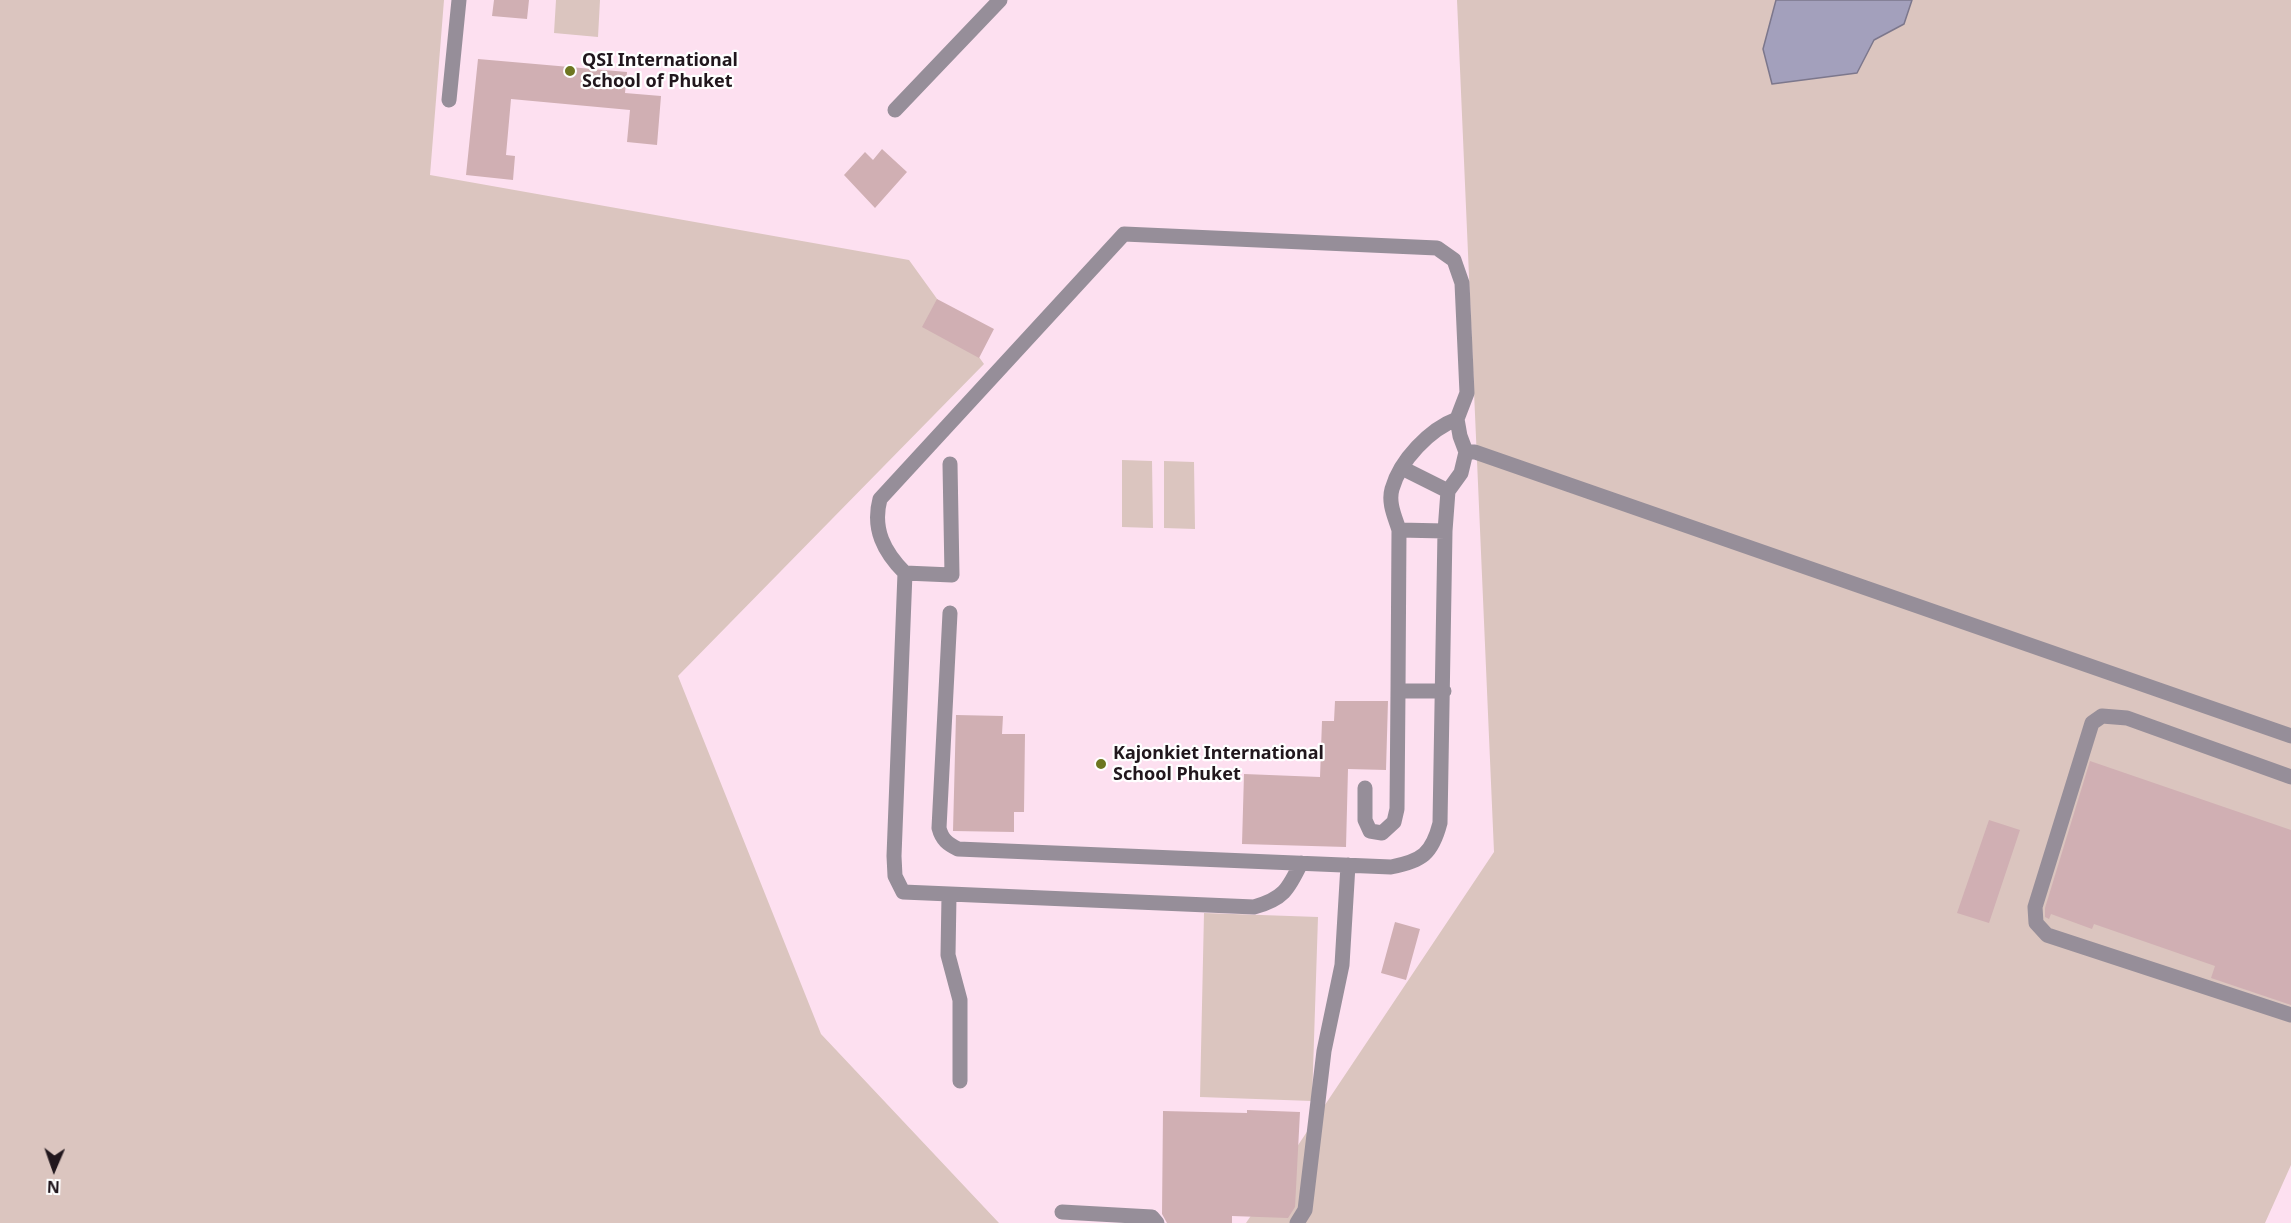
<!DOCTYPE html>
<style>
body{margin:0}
#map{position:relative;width:2291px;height:1223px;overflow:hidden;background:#fde0f0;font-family:"Noto Sans",sans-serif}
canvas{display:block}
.north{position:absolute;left:24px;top:1139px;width:60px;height:60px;-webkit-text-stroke:4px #fff;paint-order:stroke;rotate:182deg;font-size:16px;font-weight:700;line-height:24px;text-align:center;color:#21171d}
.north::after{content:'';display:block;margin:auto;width:21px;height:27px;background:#21171d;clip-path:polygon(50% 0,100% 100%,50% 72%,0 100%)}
</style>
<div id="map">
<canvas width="2291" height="1223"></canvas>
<div class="north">N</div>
</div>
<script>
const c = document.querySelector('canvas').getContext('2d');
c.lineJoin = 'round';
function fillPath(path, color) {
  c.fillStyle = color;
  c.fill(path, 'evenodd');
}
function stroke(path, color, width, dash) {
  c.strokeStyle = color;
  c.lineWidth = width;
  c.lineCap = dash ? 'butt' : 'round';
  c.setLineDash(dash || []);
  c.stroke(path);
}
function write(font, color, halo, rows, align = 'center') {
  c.font = font + ' "Noto Sans",sans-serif';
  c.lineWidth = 4.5;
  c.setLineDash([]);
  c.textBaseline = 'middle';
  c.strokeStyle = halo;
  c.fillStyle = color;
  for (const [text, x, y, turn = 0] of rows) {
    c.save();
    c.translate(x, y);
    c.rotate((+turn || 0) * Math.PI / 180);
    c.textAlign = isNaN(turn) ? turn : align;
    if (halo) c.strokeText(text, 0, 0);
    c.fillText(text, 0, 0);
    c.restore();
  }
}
const green = new Path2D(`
 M0 0H444L430 175 909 260 984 364 678 676 821 1034 999 1223H0Z
 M556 0H600L598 37 554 33Z
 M1457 0H2291V1165L2265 1223H1246L1494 852Z
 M1122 460 1152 461 1153 528 1122 527Z
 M1164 461 1194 462 1195 529 1164 528Z
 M1204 913 1318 917 1312 1101 1200 1097Z`);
const water = new Path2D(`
 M1776 0H1912L1904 24 1874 40 1857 73 1772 84 1763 49Z`);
const building = new Path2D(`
 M494 0H529L527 19 492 16Z
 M478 59 627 72 625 93 661 96 657 145 627 142 630 110 511 99 506 155 515 156 513 180 466 175Z
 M882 149 907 172 875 208 844 175 865 152 873 160Z
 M937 299 994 329 979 358 922 327Z
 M1335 701H1388L1386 770 1348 769 1346 847 1242 844 1244 774 1320 777 1322 721H1334Z
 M956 715 1003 716 1002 734H1025L1024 812H1014V832L953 831Z
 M2090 761 2291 830V1005L2211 978 2215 966 2094 924 2092 929 2051 914 2049 919 2045 917V908Z
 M1989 820 2020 830 1989 923 1957 913Z
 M1395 922 1420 929 1406 980 1381 973Z
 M1247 1110 1300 1112 1295 1207 1288 1218 1232 1216V1223H1167L1162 1214 1163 1111 1247 1113Z`);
const minor = new Path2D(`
 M449 100 459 0
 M895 110 1000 0
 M1457 419 1460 436 1466 452 1461 473 1448 491 1445 531 1399 530C1395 517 1388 503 1392 489 1400 460 1430 429 1457 419Z
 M1466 452H1475L2291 736
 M1402 468 1448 491
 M1399 530 1398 691H1444
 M905 573 952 575 950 464
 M950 613 939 828C942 840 948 844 958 849L1391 867C1422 861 1432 854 1440 823L1445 531
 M2291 777 2127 718 2102 716 2092 723 2035 907 2036 923 2047 935 2291 1015
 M1365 788V820L1370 831 1382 833 1394 822 1397 809 1398 691
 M1301 863C1288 890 1283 899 1254 907L903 892 895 876 894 856 905 573C884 552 872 529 880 499L1124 234 1437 248 1454 260 1462 283 1467 393 1457 419
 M949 896 948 955 960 1000V1081
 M1062 1212 1152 1217 1157 1223
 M1297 1223 1305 1210 1324 1051 1342 965 1348 865`);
const markers = [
 [570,71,6,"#6d7620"],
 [1101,764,6,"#6d7620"]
];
const poiNames = [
 ["QSI International",582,61],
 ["School of Phuket",582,82],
 ["Kajonkiet International",1113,754],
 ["School Phuket",1113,775]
];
fillPath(green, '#dbc5bf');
fillPath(water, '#a3a0bc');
stroke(water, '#7c778c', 1.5);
fillPath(building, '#d0afb3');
stroke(minor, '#968e99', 15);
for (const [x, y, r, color] of markers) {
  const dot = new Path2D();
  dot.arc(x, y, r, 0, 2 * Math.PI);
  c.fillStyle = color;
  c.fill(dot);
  stroke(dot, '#fff', 2);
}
write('bold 18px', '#21171d', '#fff', poiNames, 'left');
</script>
